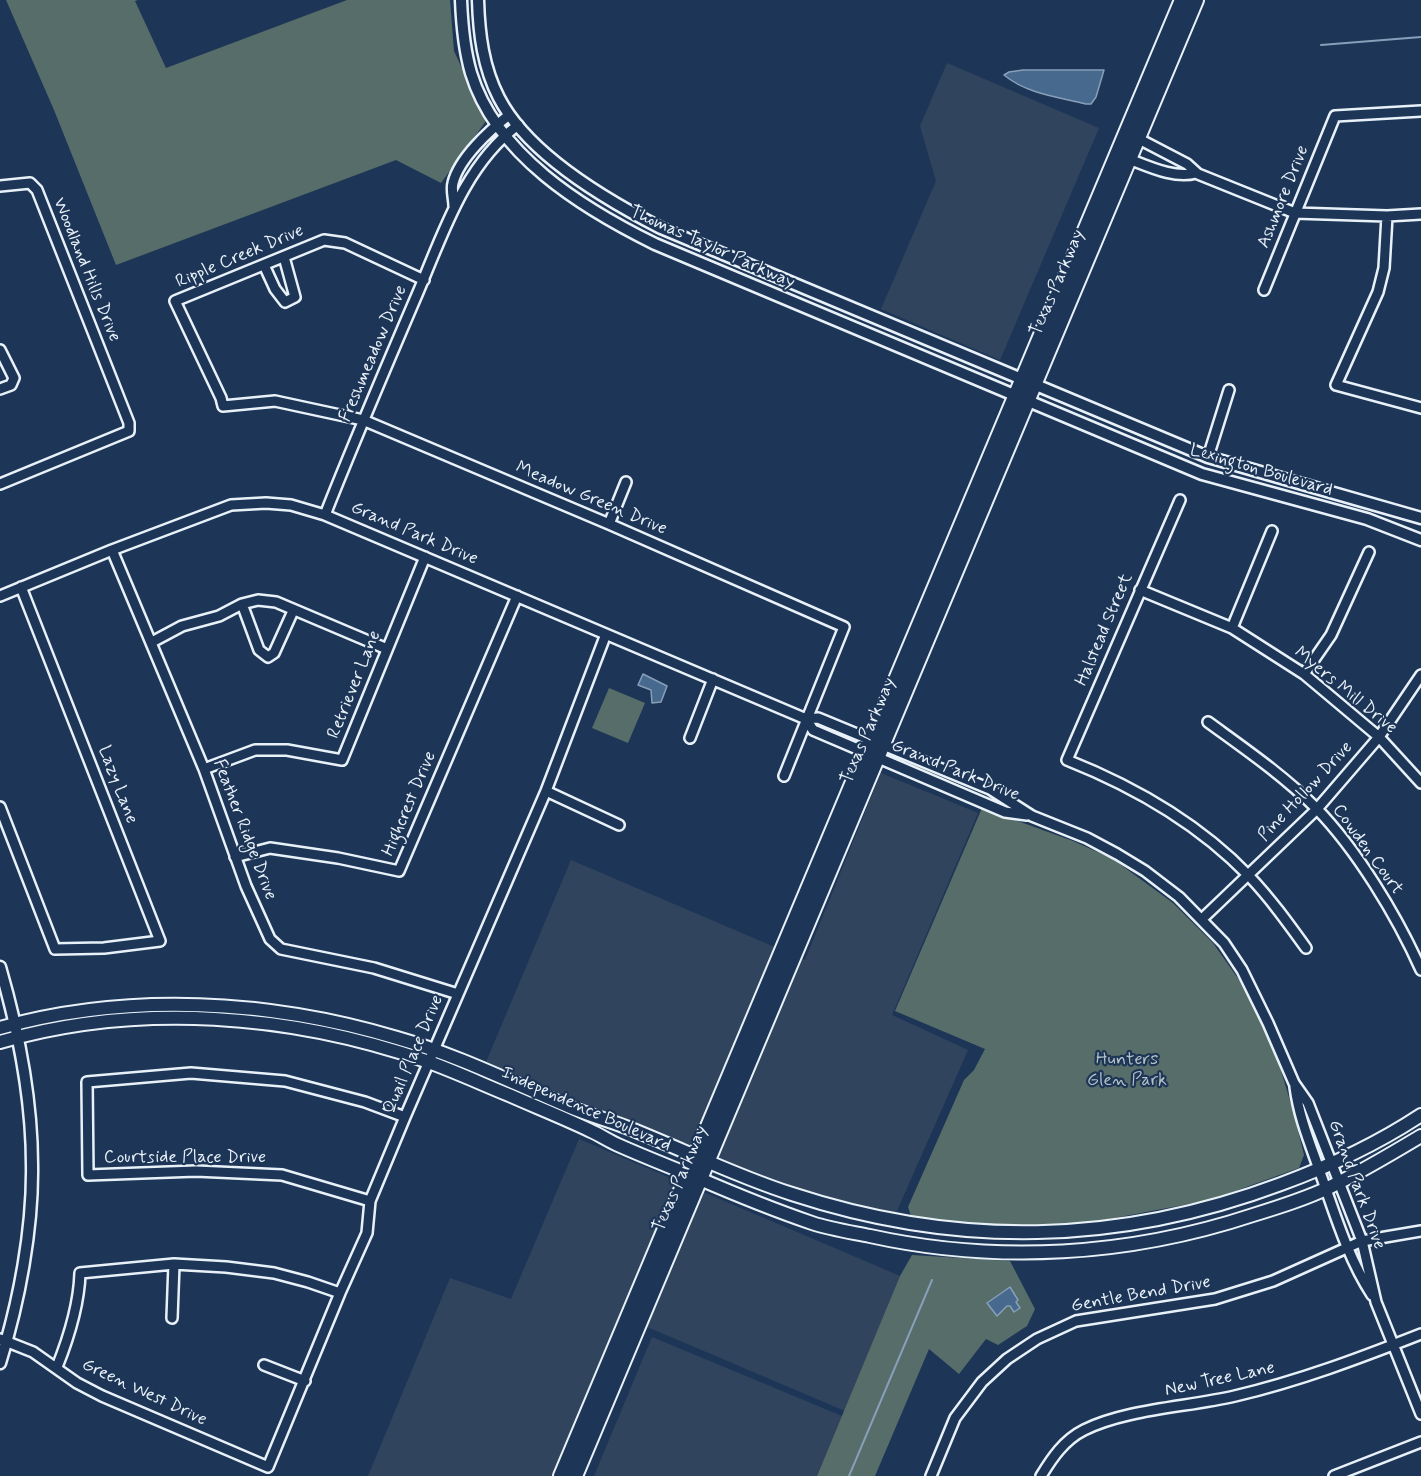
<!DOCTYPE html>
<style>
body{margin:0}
canvas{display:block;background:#1d3557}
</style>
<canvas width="1421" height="1476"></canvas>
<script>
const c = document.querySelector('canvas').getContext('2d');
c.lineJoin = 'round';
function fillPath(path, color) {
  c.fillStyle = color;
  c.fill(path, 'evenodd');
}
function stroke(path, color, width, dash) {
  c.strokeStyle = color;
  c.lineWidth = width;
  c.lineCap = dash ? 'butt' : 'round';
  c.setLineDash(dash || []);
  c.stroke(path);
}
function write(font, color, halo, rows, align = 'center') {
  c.font = font + ' Mynerve,sans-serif';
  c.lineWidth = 4.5;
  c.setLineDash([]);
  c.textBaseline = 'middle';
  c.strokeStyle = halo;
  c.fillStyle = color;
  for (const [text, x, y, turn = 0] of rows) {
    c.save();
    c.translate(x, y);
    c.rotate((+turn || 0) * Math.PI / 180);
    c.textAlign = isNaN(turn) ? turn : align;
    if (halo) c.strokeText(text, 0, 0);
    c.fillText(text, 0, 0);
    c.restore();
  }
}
const built = new Path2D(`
 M947 63 1099 128 1000 360 881 309 936 181 920 126Z
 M881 773 978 813 892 1015 968 1050 896 1213 882 1214 792 1189 752 1174 486 1062 571 860 805 960Z
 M579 1139 900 1276 845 1411 619 1315 554 1476H368L450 1278 511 1299Z
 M652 1337 842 1416 817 1476H594Z`);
const green = new Path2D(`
 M6 0H138L135 1 166 68 347 0H450L454 51 486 121 441 183 396 160 116 265 54 110Z
 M609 688 645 703 628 743 592 728Z
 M982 808 1073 841 1113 859 1173 903 1213 943 1242 984 1270 1034 1294 1114 1304 1155 1299 1168 1210 1200 1072 1226 987 1230 920 1221 911 1216 908 1207 964 1080 974 1070 985 1049 895 1011Z
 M912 1255 1010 1261 1035 1309 1027 1326 998 1345 986 1339 959 1374 929 1349 875 1476H817L900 1276Z`);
const water = new Path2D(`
 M1023 70H1104L1096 97 1091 104H1086C1058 97 1027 94 1004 75L1009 72Z
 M643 674 667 686 661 702 652 703 651 690 638 685Z
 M1010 1287 1018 1300 1016 1302 1020 1308 1014 1312 1010 1306H1007L997 1316 987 1303Z`);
const stream = new Path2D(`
 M1321 45 1421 37
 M849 1476 932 1280`);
const minor = new Path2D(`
 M1139 139 1187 164 1198 174 1295 213 1387 216 1421 214
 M1128 155 1129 159C1150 167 1175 179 1196 173
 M0 186 30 183 37 190 129 423V431L0 484
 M454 206C454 199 451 190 453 183 459 158 490 130 509 115
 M1387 216 1384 268 1378 292 1336 385 1421 408
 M264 265 275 289 285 302 295 297 284 257
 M424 280 345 243 324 240 175 301 221 398 223 406 275 401 363 420 609 524 844 627 784 776
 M1264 290 1335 116 1421 111
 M0 350 14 378 11 385 0 389
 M1208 457 1229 390
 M1180 500 1067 760C1135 787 1198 823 1249 876 1270 898 1288 923 1306 948
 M325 515C353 444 383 374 413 304 441 241 461 168 518 125
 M609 524 626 482
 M112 550 204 769 246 886 270 939 281 949 374 968 458 994
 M1140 590 1232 628 1304 674 1379 737 1421 783
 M0 596 112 550 231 505 266 503 291 505 325 515 806 719 818 718 990 789 1032 816 1087 838 1117 854 1145 871 1179 897 1224 943 1242 970 1268 1023 1294 1083 1308 1103 1362 1241 1376 1302 1421 1414
 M242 604 259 650 268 657 274 653 293 611
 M1232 628 1272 531
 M152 642 182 626 219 616 242 604 258 600 276 602 387 649
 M1304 674 1331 635 1369 552
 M806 719 813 730 1005 812 1027 815
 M1208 722C1245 749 1283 775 1316 808 1357 850 1397 916 1421 970
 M690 738 713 679
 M204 769 255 750H287L342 760 425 557
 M546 791 619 825
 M0 807 55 949 104 948 160 941 21 587
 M235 857 270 848 338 858 399 871 517 596
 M1202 919 1317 809 1379 737 1421 675
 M1295 1087C1299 1118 1311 1146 1321 1175 1336 1217 1348 1258 1372 1295
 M370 1201 282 1175 196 1171 88 1175 87 1082 191 1073 285 1081 365 1102 405 1117
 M172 1318 174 1264
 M0 1339 33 1352 77 1383 102 1396 268 1467 340 1293 367 1233 370 1201 405 1117 546 791 606 634
 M264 1365 305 1381
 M57 1367C69 1337 79 1306 80 1273L174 1264 226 1267 274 1273 308 1282 340 1293
 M931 1476 955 1418 982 1382 1007 1359 1037 1339 1076 1321 1215 1299 1273 1281 1362 1241 1421 1231
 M1041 1476C1052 1458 1064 1440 1084 1430 1126 1409 1188 1407 1235 1396 1299 1381 1360 1358 1421 1334
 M1334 1476 1421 1442`);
const tertiary = new Path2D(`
 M461 0C462 25 464 49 471 73 496 155 582 208 655 244L1202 474 1367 519 1421 540
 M478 0C479 34 483 67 499 98 528 154 606 200 661 228L1208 457 1421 518
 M0 967C18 1029 32 1101 32 1165 33 1229 19 1302 0 1363`);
const secondary = new Path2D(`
 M0 1028C128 992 271 1000 397 1038 457 1055 513 1083 570 1107 589 1115 608 1120 626 1127 682 1149 735 1176 792 1194 957 1248 1118 1245 1281 1184 1330 1166 1377 1144 1421 1115
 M0 1042C138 1002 291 1014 426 1061 454 1071 482 1084 509 1095 536 1107 564 1118 591 1131 600 1135 609 1141 618 1145 645 1157 673 1168 700 1179 737 1195 774 1210 812 1223 830 1229 850 1232 870 1236 997 1264 1129 1256 1253 1215 1279 1207 1305 1199 1330 1187 1361 1172 1391 1154 1421 1136`);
const primary = new Path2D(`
 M561 1476 1182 0
 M575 1476 1196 0`);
const streetNames = [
 ["Ashmore Drive",1284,197,-68],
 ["Thomas Taylor Parkway",712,248,24],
 ["Ripple Creek Drive",240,257,-23],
 ["Woodland Hills Drive",86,270,68],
 ["Texas Parkway",1058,283,-67],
 ["Freshmeadow Drive",374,354,-67],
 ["Lexington Boulevard",1261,471,16],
 ["Meadow Green Drive",591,499,23],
 ["Grand Park Drive",414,534,23],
 ["Halstead Street",1105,630,-67],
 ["Retriever Lane",355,685,-68],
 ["Myers Mill Drive",1345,691,39],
 ["Texas Parkway",869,731,-67],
 ["Grand Park Drive",955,771,22],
 ["Lazy Lane",117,785,69],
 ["Pine Hollow Drive",1306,792,-47],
 ["Highcrest Drive",410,804,-67],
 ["Feather Ridge Drive",244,830,69],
 ["Cowden Court",1367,850,54],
 ["Quail Place Drive",414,1055,-67],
 ["Independence Boulevard",586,1110,24],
 ["Courtside Place Drive",185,1158],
 ["Texas Parkway",681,1179,-67],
 ["Grand Park Drive",1356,1185,70],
 ["Gentle Bend Drive",1141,1295,-10],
 ["New Tree Lane",1220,1380,-12],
 ["Green West Drive",144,1393,25]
];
const parkNames = [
 ["Hunters",1127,1060],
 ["Glen Park",1127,1081]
];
fillPath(built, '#31445d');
fillPath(green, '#576d69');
fillPath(water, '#47698e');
stroke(water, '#879fb8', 1.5);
stroke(stream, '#879fb8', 2);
stroke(minor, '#e8f1f8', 14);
stroke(tertiary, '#e8f1f8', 15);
stroke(secondary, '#e8f1f8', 16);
stroke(primary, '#e8f1f8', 18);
stroke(minor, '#1d3557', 9);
stroke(tertiary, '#1d3557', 10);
stroke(secondary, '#1d3557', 12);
stroke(primary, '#1d3557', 14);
write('18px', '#e8f1f8', '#1d3557', streetNames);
write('18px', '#b5c3c6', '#1d3557', parkNames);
</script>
